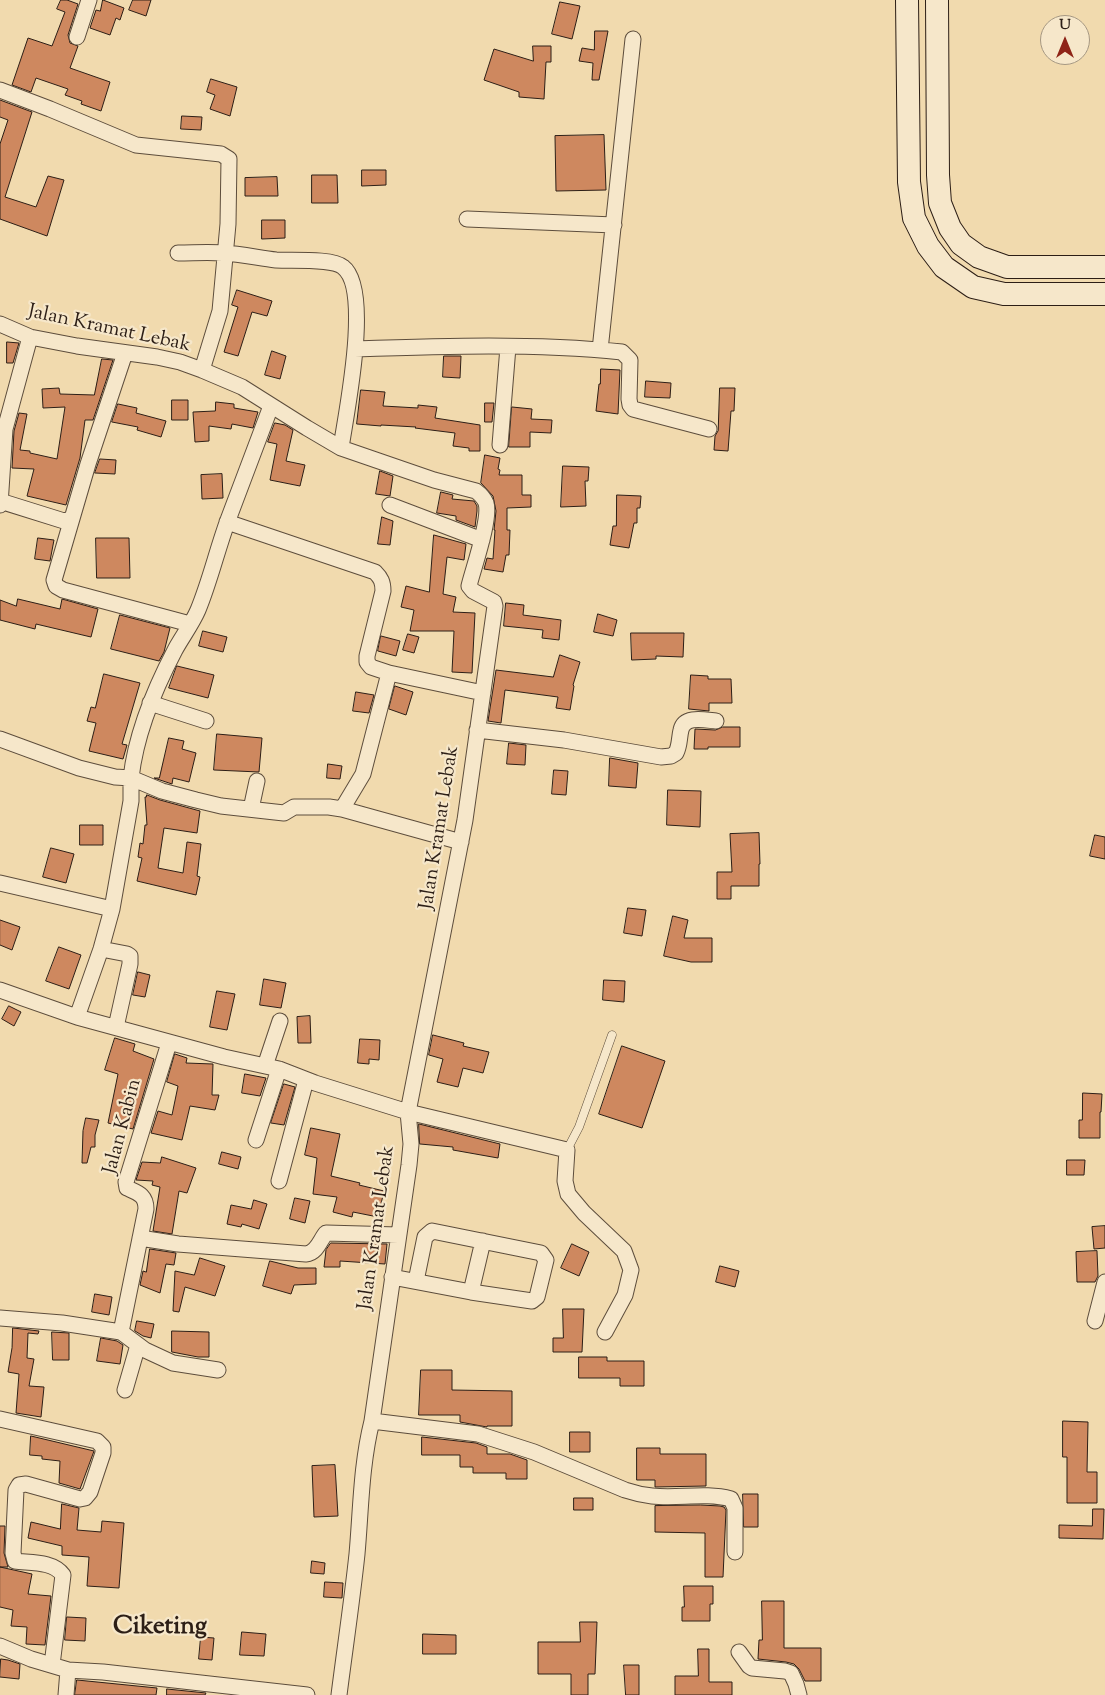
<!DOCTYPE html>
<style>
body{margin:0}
#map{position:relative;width:1105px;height:1695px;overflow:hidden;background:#f1daae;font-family:"Sorts Mill Goudy",serif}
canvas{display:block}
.north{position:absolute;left:1040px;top:15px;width:50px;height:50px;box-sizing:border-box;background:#f6e7ca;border:1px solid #a59782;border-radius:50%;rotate:0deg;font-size:14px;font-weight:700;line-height:20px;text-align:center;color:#2c1e16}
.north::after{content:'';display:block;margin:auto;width:18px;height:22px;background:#8f2418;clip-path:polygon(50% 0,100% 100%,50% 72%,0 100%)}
</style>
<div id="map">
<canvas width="1105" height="1695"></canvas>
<div class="north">U</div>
</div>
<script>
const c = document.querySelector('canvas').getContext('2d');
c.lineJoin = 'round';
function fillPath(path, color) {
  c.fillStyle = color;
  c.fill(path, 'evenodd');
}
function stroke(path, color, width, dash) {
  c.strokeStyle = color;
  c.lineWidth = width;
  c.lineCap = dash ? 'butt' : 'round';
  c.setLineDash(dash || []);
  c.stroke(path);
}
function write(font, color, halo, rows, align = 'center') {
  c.font = font + ' "Sorts Mill Goudy",serif';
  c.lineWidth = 4.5;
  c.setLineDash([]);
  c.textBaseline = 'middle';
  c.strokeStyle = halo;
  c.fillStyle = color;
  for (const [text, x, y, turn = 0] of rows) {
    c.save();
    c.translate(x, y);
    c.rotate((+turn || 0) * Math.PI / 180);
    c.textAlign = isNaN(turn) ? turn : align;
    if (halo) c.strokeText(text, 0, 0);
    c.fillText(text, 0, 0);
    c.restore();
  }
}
const building = new Path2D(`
 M61 0H67L78 4 68 35 70 43 78 46 70 68 110 82 101 111 81 104 82 101 65 95 68 89 36 78 31 92 12 85 28 38 52 46 65 12 57 9Z
 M103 0 124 8 120 20 116 18 110 35 90 28 96 10 100 11Z
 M133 0H151L146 16 129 10Z
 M560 2 580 6 572 39 552 34Z
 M595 31H608L599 80H592L593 63 579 61 582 48 594 50Z
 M533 46H551V62H546L544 99 519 97V92L484 80 494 49 533 61Z
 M211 79 237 87 230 116 210 109 215 95 207 92Z
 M0 100 32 112 5 197 36 207 48 176 64 180 47 236 0 219V144L8 120 0 117Z
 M182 116 202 117 201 130 181 129Z
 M604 135 606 190 556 191 555 136Z
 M362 170H386V185L362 186Z
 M312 175H337L338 203H312Z
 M277 177 278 196H245V178Z
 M262 220H285V238L262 239Z
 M237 290 272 301 267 316 252 312 238 356 224 352 238 307 232 305Z
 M7 342 19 343 13 363H7Z
 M272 351 286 356 280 379 265 375Z
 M444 356H461L460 378 443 377Z
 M102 359 113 360 93 420H85L80 458 66 505 27 496 34 469 12 468 14 431 19 413 27 414 20 450 30 451V453L57 459 65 407 43 408 42 389 59 388 60 394 94 395Z
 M601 369 620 370 618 414 596 411 599 384H600Z
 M646 381 671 383 670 398 645 397Z
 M720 388H735L734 411H731L728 451 714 450 715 436 718 431Z
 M361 390 385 392 383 406 418 408V405L437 407 435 418 480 425V451H469V448L453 446 455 433 415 428 416 427 381 425V426L357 424Z
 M172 400H188V420H172Z
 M216 402 234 404V408L258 412 253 428 232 424 231 429 209 426V441L195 442 193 412 215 411Z
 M485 403H494L492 422H485Z
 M118 404 137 408 136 413 166 421 161 437 137 430 138 427 112 422Z
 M512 407 532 409 531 419 552 420 551 433 530 432V447H509Z
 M275 423 285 425 293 430 286 461 305 465 300 486 270 480 277 444 268 442Z
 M485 455 500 458 498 469 500 470 499 475H522V495H531V507L507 508V530H510L509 555H506L503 572 484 569 487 558 493 559 495 530H494L496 511 493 496 481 483Z
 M100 459 116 460 115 474 95 473Z
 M563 466 589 467 588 481H585L586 506 561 507Z
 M380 471 393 476 390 496 376 494Z
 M222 474 223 498 202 499 201 475Z
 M441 492 453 495 452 499 474 501 477 506V511L475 527 456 520V516L437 513Z
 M617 495 641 496 640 508H637V523H634L629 548 610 545 613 526H616Z
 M382 517 393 521 390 545 378 544Z
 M434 535 466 544 464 560 447 557 443 594 456 597 453 612 475 613 472 673 452 672 454 631H410L414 610 401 607 406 586 429 592Z
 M38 538 54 540 50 561 35 559Z
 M96 538H129L130 578H97Z
 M18 599 60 609 62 599 98 609 91 637 36 624 35 629 0 620V600L16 606Z
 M506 603 524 605 523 615 561 620 559 640 542 638 543 630 504 626Z
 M598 614 617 620 613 636 594 632Z
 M120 615 170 628 164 652 159 661 111 649Z
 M203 631 227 637 223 652 199 646Z
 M631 633H684L683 657 656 656V659L632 660Z
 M408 634 419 637 414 653 403 650Z
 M381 636 400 641 396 656 378 651Z
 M560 655 580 662 573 685 574 686 570 710 556 708 558 697 505 690 501 723 488 721 496 670 553 677Z
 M177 666 214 675 208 698 169 688Z
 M104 674 140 683 122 744 127 745 123 759 89 751 96 723 87 721 91 707 95 708Z
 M691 675 708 676V679H731L732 703H709V711L689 709Z
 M395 686 413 692 406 715 389 709Z
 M356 692 374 695 369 713 353 711Z
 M723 727H740V747H708V749H694L695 729 715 730Z
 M217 734 262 738 259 772 214 770Z
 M169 738 184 741 182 749 196 753 189 782 173 778 172 784 154 778H159Z
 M509 743 526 745 525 765 507 764Z
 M610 758 638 763 636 788 609 786Z
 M328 764 342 766 340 779 327 778Z
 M554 770 568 771 566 795 552 794Z
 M668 790 701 791 700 827 667 825Z
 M147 795 160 800 200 811 197 833 164 828 158 868 183 873 187 842 201 844 197 876 200 877 196 895 137 881 142 858 138 857 140 843 143 844 145 825H147L145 797H146Z
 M80 825H103V845H80Z
 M759 833 760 864H759V886H731V899H717V872H732L730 834Z
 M1095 835 1105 837V859L1090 856Z
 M51 848 74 854 66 883 43 877Z
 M628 908 646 910 642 936 624 933Z
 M673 916 688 920 684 938H712V962H691L664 956Z
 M0 920 20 927 12 950 0 945Z
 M59 947 81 955 69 989 46 981Z
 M138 972 150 975 145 997 133 995Z
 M264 979 286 983 281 1008 260 1005Z
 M604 980 625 981 624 1002 603 1000Z
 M217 991 235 994 227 1030 210 1027Z
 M9 1006 21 1012 14 1026 2 1019Z
 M310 1016 311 1043H298L297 1017Z
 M433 1035 464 1043 463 1046 489 1052 483 1073 463 1068 458 1087 437 1082 443 1059 429 1055Z
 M115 1038 135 1044 133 1051 154 1059 133 1129 108 1123 118 1074 105 1070Z
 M360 1039 380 1040 379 1060 369 1059V1064L358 1063Z
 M622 1046 665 1061 642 1128 599 1114Z
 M175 1054 187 1058 186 1063 213 1064 212 1095H219L215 1110 190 1106 182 1140 151 1133 158 1111 172 1115 178 1086 167 1082Z
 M245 1074 266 1078 260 1096 242 1093Z
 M284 1084 295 1087 284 1125 271 1123Z
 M1083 1093 1102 1094 1101 1112H1100V1138H1079V1120H1082Z
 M86 1118 99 1120 95 1135V1147H91L87 1163H82L83 1131Z
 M419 1124 500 1144 498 1158 453 1150V1147L420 1144Z
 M311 1128 340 1134 331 1176 360 1183 359 1185 384 1191 378 1217 353 1212 352 1217 333 1212 337 1197 313 1194 317 1158 305 1155Z
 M222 1152 241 1157 238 1169 219 1164Z
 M162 1157 196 1168 187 1193 179 1191 172 1234 153 1231 160 1187 152 1185 153 1181 136 1180 142 1162 160 1163Z
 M1067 1160H1085L1084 1175H1067Z
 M295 1198 310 1201 305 1223 290 1219Z
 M254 1200 267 1204 259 1229 242 1224 241 1227 227 1224 231 1205 251 1209Z
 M1105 1226V1248L1094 1249 1092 1227Z
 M331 1243 387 1244 385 1264 340 1261V1267H324L326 1250Z
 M572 1244 589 1252 579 1276 561 1268Z
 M150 1249 176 1253 174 1265 166 1264 160 1293 140 1285 143 1271 146 1272Z
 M1097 1251 1098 1276 1095 1282H1077L1076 1252Z
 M200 1258 225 1266 215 1296 185 1287 179 1312 173 1311 175 1271 194 1275Z
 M270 1261 298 1268H316V1284L294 1285 291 1294 263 1286Z
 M720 1266 739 1271 735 1287 716 1282Z
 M95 1294 112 1297 109 1315 92 1312Z
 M563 1309H584L582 1352H553V1338H563Z
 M137 1321 154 1324 151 1338 143 1336 135 1331Z
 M13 1328 39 1331 38 1334 28 1333 27 1358 34 1359 29 1386 44 1387 41 1417 16 1413 19 1374 8 1372 12 1348Z
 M172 1331 209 1332V1357H198L172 1352Z
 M52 1332 69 1333V1360H53Z
 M101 1338 117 1341 123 1345 120 1364 97 1361Z
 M579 1357H607V1361H644V1386H620V1378H579Z
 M421 1370H452V1390L512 1391V1426H487V1427L460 1422V1415H419Z
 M1063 1421 1088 1422 1087 1472H1097V1503H1067V1457H1063Z
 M570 1432H590V1452H570Z
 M31 1436 94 1451 80 1489 59 1483 60 1461 42 1459V1456L30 1455Z
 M422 1437 476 1443 487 1447V1454H510L527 1460V1479H506V1473H473V1467H460V1455H422Z
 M637 1448H660V1454H706V1486L655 1487V1480H637Z
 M335 1465 338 1516 314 1517 312 1466Z
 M743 1494H758V1527H744Z
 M574 1498H593V1510H574Z
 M62 1504 79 1508 77 1530 101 1532 102 1521 124 1523 119 1588 87 1586 89 1557 62 1555V1546L28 1538 31 1522 60 1529Z
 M701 1505 720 1506 724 1507 726 1510 723 1577H705V1533L655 1532V1506Z
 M1093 1509H1104L1103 1539 1059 1538V1525L1092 1526Z
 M0 1526H5L4 1553 8 1567H0Z
 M312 1561 325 1563 324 1574 311 1573Z
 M0 1567 32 1574 28 1594 51 1596 45 1645 26 1644 27 1627 11 1626 13 1610 0 1607Z
 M325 1582 343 1583 342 1598 324 1597Z
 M684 1586H713V1604H710V1621H682V1607H684Z
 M762 1601H784V1648H821V1681H805L799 1669 794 1664 786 1662 758 1659 759 1640H762Z
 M67 1617 86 1618 85 1641 65 1640Z
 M580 1622H597L595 1674H588V1695H571V1674H538V1642H580Z
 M242 1632 266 1634 264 1656 240 1655Z
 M423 1634 456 1635V1654H423Z
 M201 1637 214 1638 212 1660 199 1659Z
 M698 1649H709V1682H732V1695H675V1676H698Z
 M1 1659 8 1660 20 1664 19 1679 0 1677Z
 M624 1665H639V1695H626Z
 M77 1680 157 1688 156 1695H75Z
 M167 1689 206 1693 205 1695H167Z`);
const lane = new Path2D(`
 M567 1150 579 1127 612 1035`);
const street = new Path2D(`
 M77 37 89 0
 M0 90 50 109 136 145 221 154 229 159 228 224 220 311 202 370
 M467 219 614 225
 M178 253C193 253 208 252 223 253 241 254 259 258 276 260 292 261 332 258 343 267 372 289 346 413 341 448
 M0 324 30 337 77 346 157 357 180 362 202 370 242 387 307 428 341 448 434 480 476 491C480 494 484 498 486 503 491 519 473 569 469 586L473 591 494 602 495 606 465 820 408 1112 411 1144 409 1165 372 1421C361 1465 361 1509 357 1554 352 1601 345 1648 339 1695
 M355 349C444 346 534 343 622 352L630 360 629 399 630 405 633 409 709 429
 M600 350 633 39
 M125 353 88 464 54 580 56 586 63 590 190 624
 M271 406C257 444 242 482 228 520 217 550 210 581 198 610 192 624 182 637 175 650 154 690 136 733 131 778L162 791 196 800 221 806 284 813 294 807H329L342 809 363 774 389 673
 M500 445 508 347
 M0 501 64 521 71 519
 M0 505 5 429 30 337
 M390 505 482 540
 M227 522 375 572C381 578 383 582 383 591L367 656V662L371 667 389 673 483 693
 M150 703 206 721
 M477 730 564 740 661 757 671 756 676 753C680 745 679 738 681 730 684 715 705 720 716 721
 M0 739 79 768 115 777 131 778V801L112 909 101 949 77 1017
 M251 809 257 781
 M342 809 461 842
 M0 883 112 909
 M101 949 127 954 130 956V964L116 1027
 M0 990 77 1017 224 1057 279 1069 315 1083 408 1112 567 1150 565 1181 568 1194 584 1213 624 1251 631 1270 625 1295 605 1332
 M265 1066 280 1021
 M256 1140 279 1069
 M279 1181 306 1080
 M140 1238 178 1244 306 1254C317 1253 320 1240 326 1233L398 1235
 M392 1277 471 1292 532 1301 537 1297 546 1260 541 1253 432 1231 425 1237 416 1281
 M471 1292 483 1241
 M0 1318 62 1323 121 1332 145 1350 173 1363 218 1370
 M1095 1321 1105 1282
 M121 1332 146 1209C146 1195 138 1193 127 1188L126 1182 169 1043
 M125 1390 138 1345
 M0 1419 97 1441 103 1447V1453L90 1492 85 1498 80 1499 26 1484 19 1485 16 1490 13 1553 15 1561C31 1563 53 1561 63 1575L52 1665
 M372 1421 478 1434 534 1452 625 1490C634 1493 643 1495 652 1496 678 1499 705 1492 731 1499L735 1508V1552
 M0 1646 31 1659 68 1670 103 1672 307 1695
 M739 1652 749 1666 752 1668 785 1671 791 1673 796 1684 799 1695
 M66 1695 68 1670`);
const secondary = new Path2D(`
 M907 0 909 182 914 218 928 246 944 267 973 287 1004 294H1105
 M937 0 938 175 940 203 950 228 961 244 979 257 1007 267H1105`);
const streetNames = [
 ["Jalan Kramat Lebak",109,330,12],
 ["Jalan Kramat Lebak",441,828,-81],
 ["Jalan Kabin",124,1127,-75],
 ["Jalan Kramat Lebak",378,1228,-82]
];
const districtNames = [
 ["Ciketing",160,1629]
];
fillPath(building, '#ce885f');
stroke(building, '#2c1e16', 1);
stroke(lane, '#5d4d3c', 9);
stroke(street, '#5d4d3c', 17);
stroke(secondary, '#2c1e16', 24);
stroke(lane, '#f6e7ca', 8);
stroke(street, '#f6e7ca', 15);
stroke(secondary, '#f6e7ca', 22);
write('20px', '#2c1e16', '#f6e7ca', streetNames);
write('bold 25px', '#2c1e16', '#f6e7ca', districtNames);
</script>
